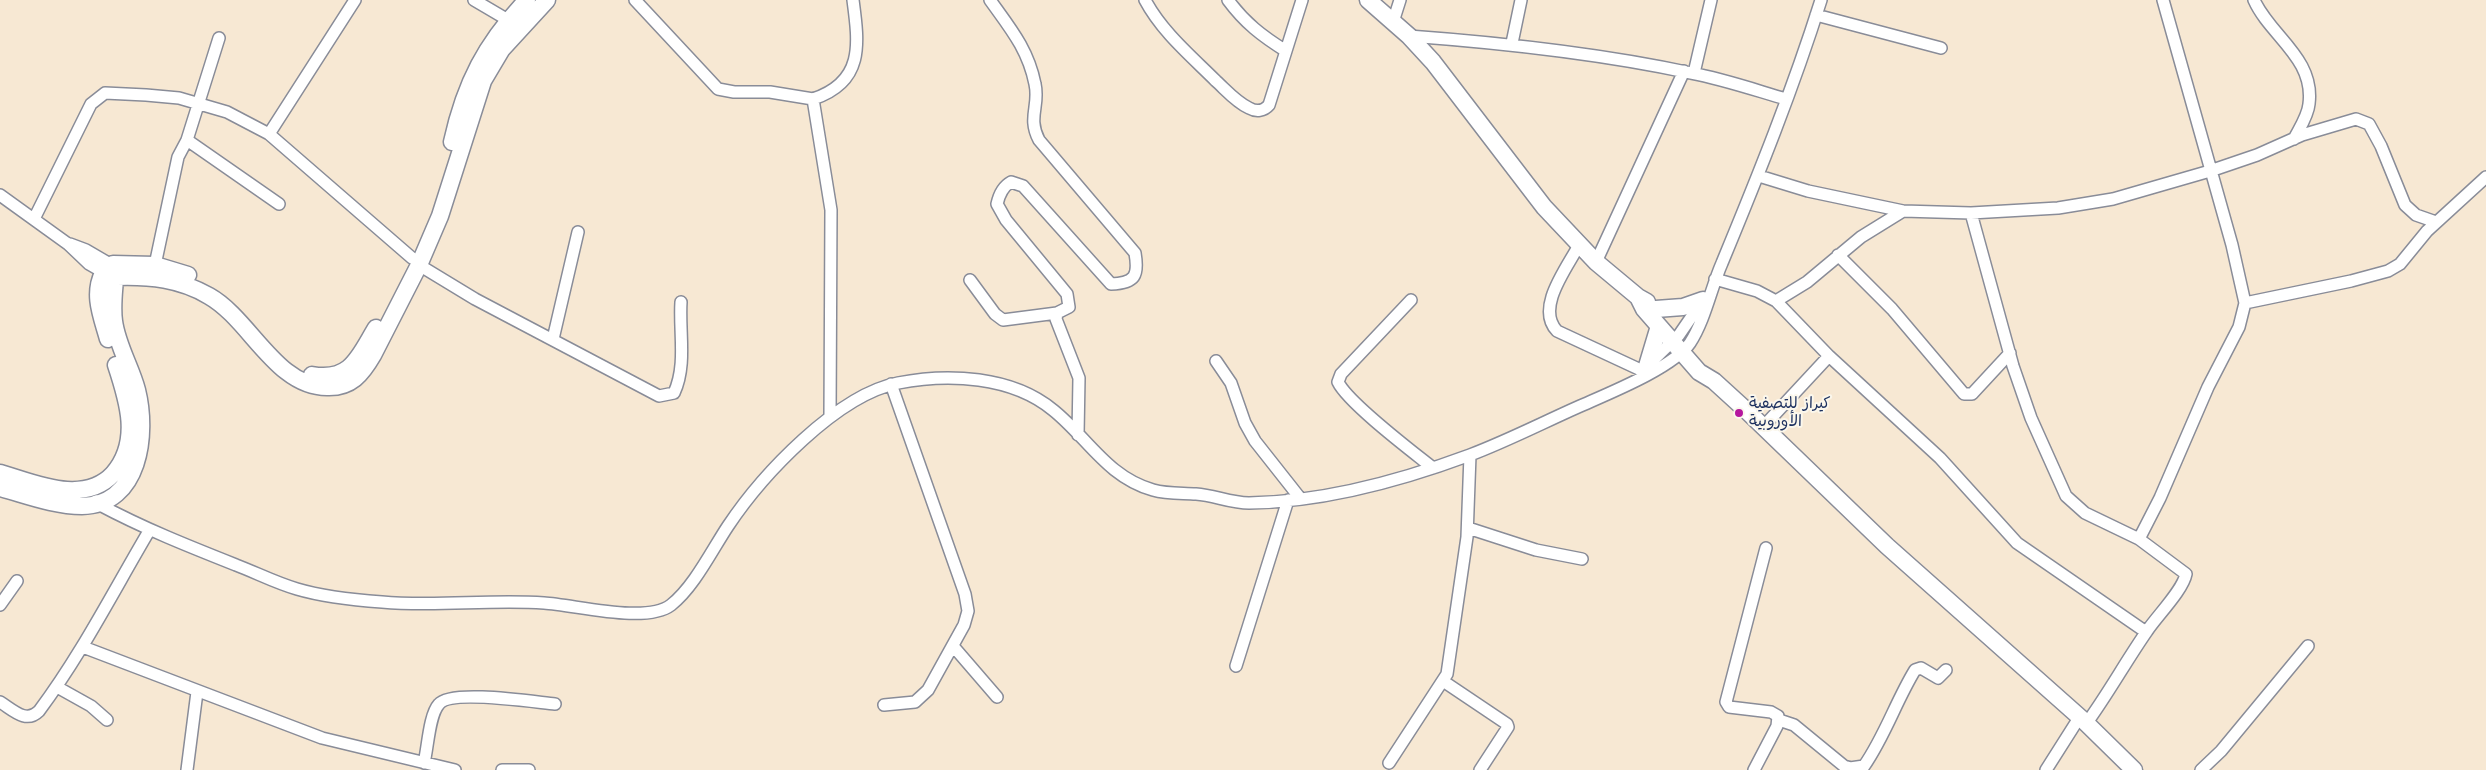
<!DOCTYPE html>
<meta charset="utf-8">
<style>
body{margin:0}
canvas{display:block;background:#f7e8d3}
</style>
<canvas width="2486" height="770"></canvas>
<script>
const c = document.querySelector('canvas').getContext('2d');
c.lineJoin = 'round';
function stroke(path, color, width, dash) {
  c.strokeStyle = color;
  c.lineWidth = width;
  c.lineCap = dash ? 'butt' : 'round';
  c.setLineDash(dash || []);
  c.stroke(path);
}
function write(font, color, halo, rows, align = 'center') {
  c.font = font + ' "Playpen Sans","Playpen Sans Arabic",sans-serif';
  c.lineWidth = 4;
  c.setLineDash([]);
  c.textBaseline = 'middle';
  c.strokeStyle = halo;
  c.fillStyle = color;
  for (const [text, x, y, turn = 0] of rows) {
    c.save();
    c.translate(x, y);
    c.rotate((+turn || 0) * Math.PI / 180);
    c.textAlign = isNaN(turn) ? turn : align;
    if (halo) c.strokeText(text, 0, 0);
    c.fillText(text, 0, 0);
    c.restore();
  }
}
const street = new Path2D(`
 M474 0 508 20
 M635 0 718 89 734 92H770L813 99
 M990 0C1010 28 1028 49 1035 84 1040 106 1027 117 1039 140L1135 253C1139 276 1135 283 1111 284L1023 186 1011 182C1002 187 999 195 997 204L1006 220 1067 294 1069 307 1057 313 1056 319 1079 378 1078 435
 M1145 0C1162 32 1191 56 1216 81 1226 90 1236 102 1249 108 1256 112 1264 111 1269 105L1302 0
 M1228 0C1245 23 1262 36 1286 51
 M2254 0C2270 36 2315 58 2309 104 2308 116 2299 129 2294 139
 M1816 15 1941 48
 M1393 22 1400 0
 M1409 36C1504 43 1598 53 1691 73 1723 79 1755 90 1786 99
 M1512 43 1521 0
 M1694 73 1711 0
 M269 134 355 0
 M187 140 279 204
 M1759 176 1808 191 1903 211 1971 213 2058 208 2113 199 2210 171 2257 155 2302 135 2356 119 2369 124 2381 146 2405 205 2416 215 2436 222
 M0 195 68 244 89 264 103 272
 M1971 213 2013 366 2031 418 2066 496 2085 513 2139 539 2186 574C2183 590 2157 616 2147 631 2126 661 2108 694 2086 724
 M34 219 91 104 105 93 146 95 179 98 227 112 269 134 412 258
 M70 244 86 250 110 264
 M1579 245C1567 268 1535 308 1557 331L1643 371
 M1838 255 1892 309 1964 394H1972L2010 353
 M1596 262 1684 71
 M155 265 178 157 187 140 219 38
 M419 265 475 299 659 396 674 393C687 365 679 332 681 302
 M1715 279 1757 291 1776 301 1829 356 1940 458 2017 543 2146 632
 M970 280 995 314 1003 320 1057 313
 M1411 300 1341 374 1338 382C1348 403 1413 452 1433 468
 M1776 301 1807 282 1861 237 1903 211
 M2245 303 2351 281 2388 271 2400 264 2427 231 2486 177
 M553 339 578 232
 M1216 361 1231 383 1245 423 1255 441 1300 498
 M1649 364 1679 335 1703 300
 M830 417 831 210 813 99C864 82 859 45 853 0
 M1763 427 1829 356
 M96 501 98 504C145 529 188 546 236 565 257 573 276 583 297 589 324 597 354 600 382 602 436 607 490 599 544 603 576 605 646 624 671 605 694 587 712 550 728 526 762 475 837 395 898 383 948 373 1012 376 1053 410 1087 437 1107 477 1153 490 1167 494 1181 493 1196 494 1214 495 1230 503 1249 503 1323 502 1400 481 1470 455 1507 441 1542 423 1578 407 1607 394 1673 368 1690 343 1705 320 1711 288 1722 263 1758 176 1793 89 1821 0
 M1468 528 1536 550 1582 559
 M2139 539 2160 498 2208 387 2239 327 2245 303 2232 245 2163 0
 M0 605 17 581
 M953 646 997 697
 M83 647 322 738 455 770
 M1236 666 1288 500
 M1443 681 1507 724 1508 727 1480 770
 M57 687 91 706 107 720
 M0 702C13 710 26 724 39 711 81 655 113 592 149 531
 M884 705 915 702 928 690 964 625 968 611 965 594 891 384
 M1779 720 1794 725 1844 766 1850 768 1864 766C1885 736 1896 701 1915 670L1921 668 1938 678 1946 670
 M424 763C428 747 429 715 439 704 451 689 534 702 555 704
 M1389 763 1447 674 1467 537 1470 455
 M187 770 197 692
 M502 770H529
 M1754 770 1777 726 1778 716 1771 712 1729 707 1726 702 1766 548
 M2046 770 2079 718
 M2201 770 2221 751 2308 646`);
const secondary = new Path2D(`
 M1368 0 1409 36 1433 62 1544 207 1596 262 1638 297 1647 302
 M452 142C465 83 486 43 527 0
 M113 264 155 265 188 275
 M103 273C92 295 102 317 108 339
 M117 277C150 276 180 279 209 296 250 319 276 387 327 387 351 388 362 374 373 355L419 265 440 216 483 81 502 49 547 0
 M1638 297 1644 309 1699 372 1714 381 1748 412 1887 546 2083 720 2134 770
 M1656 309 1683 307 1703 300
 M1647 366 1659 326
 M312 375C351 382 359 356 376 328
 M0 473C21 479 45 489 67 490 84 491 101 487 113 474 141 442 128 401 116 365
 M0 488C26 495 54 506 82 506 140 505 148 434 137 390 131 367 117 345 114 321 112 307 114 293 115 279`);
const markers = [
 [1739,413,5,"#b5179e"]
];
const poiNames = [
 ["كيراز للتصفية",1749,404],
 ["الأوروبية",1749,422]
];
stroke(street, '#898c98', 14);
stroke(secondary, '#898c98', 19);
stroke(street, '#fff', 11);
stroke(secondary, '#fff', 16);
for (const [x, y, r, color] of markers) {
  const dot = new Path2D();
  dot.arc(x, y, r, 0, 2 * Math.PI);
  c.fillStyle = color;
  c.fill(dot);
  stroke(dot, '#fbf7ec', 2);
}
write('16px', '#1b2f5e', '#fbf7ec', poiNames, 'left');
</script>
